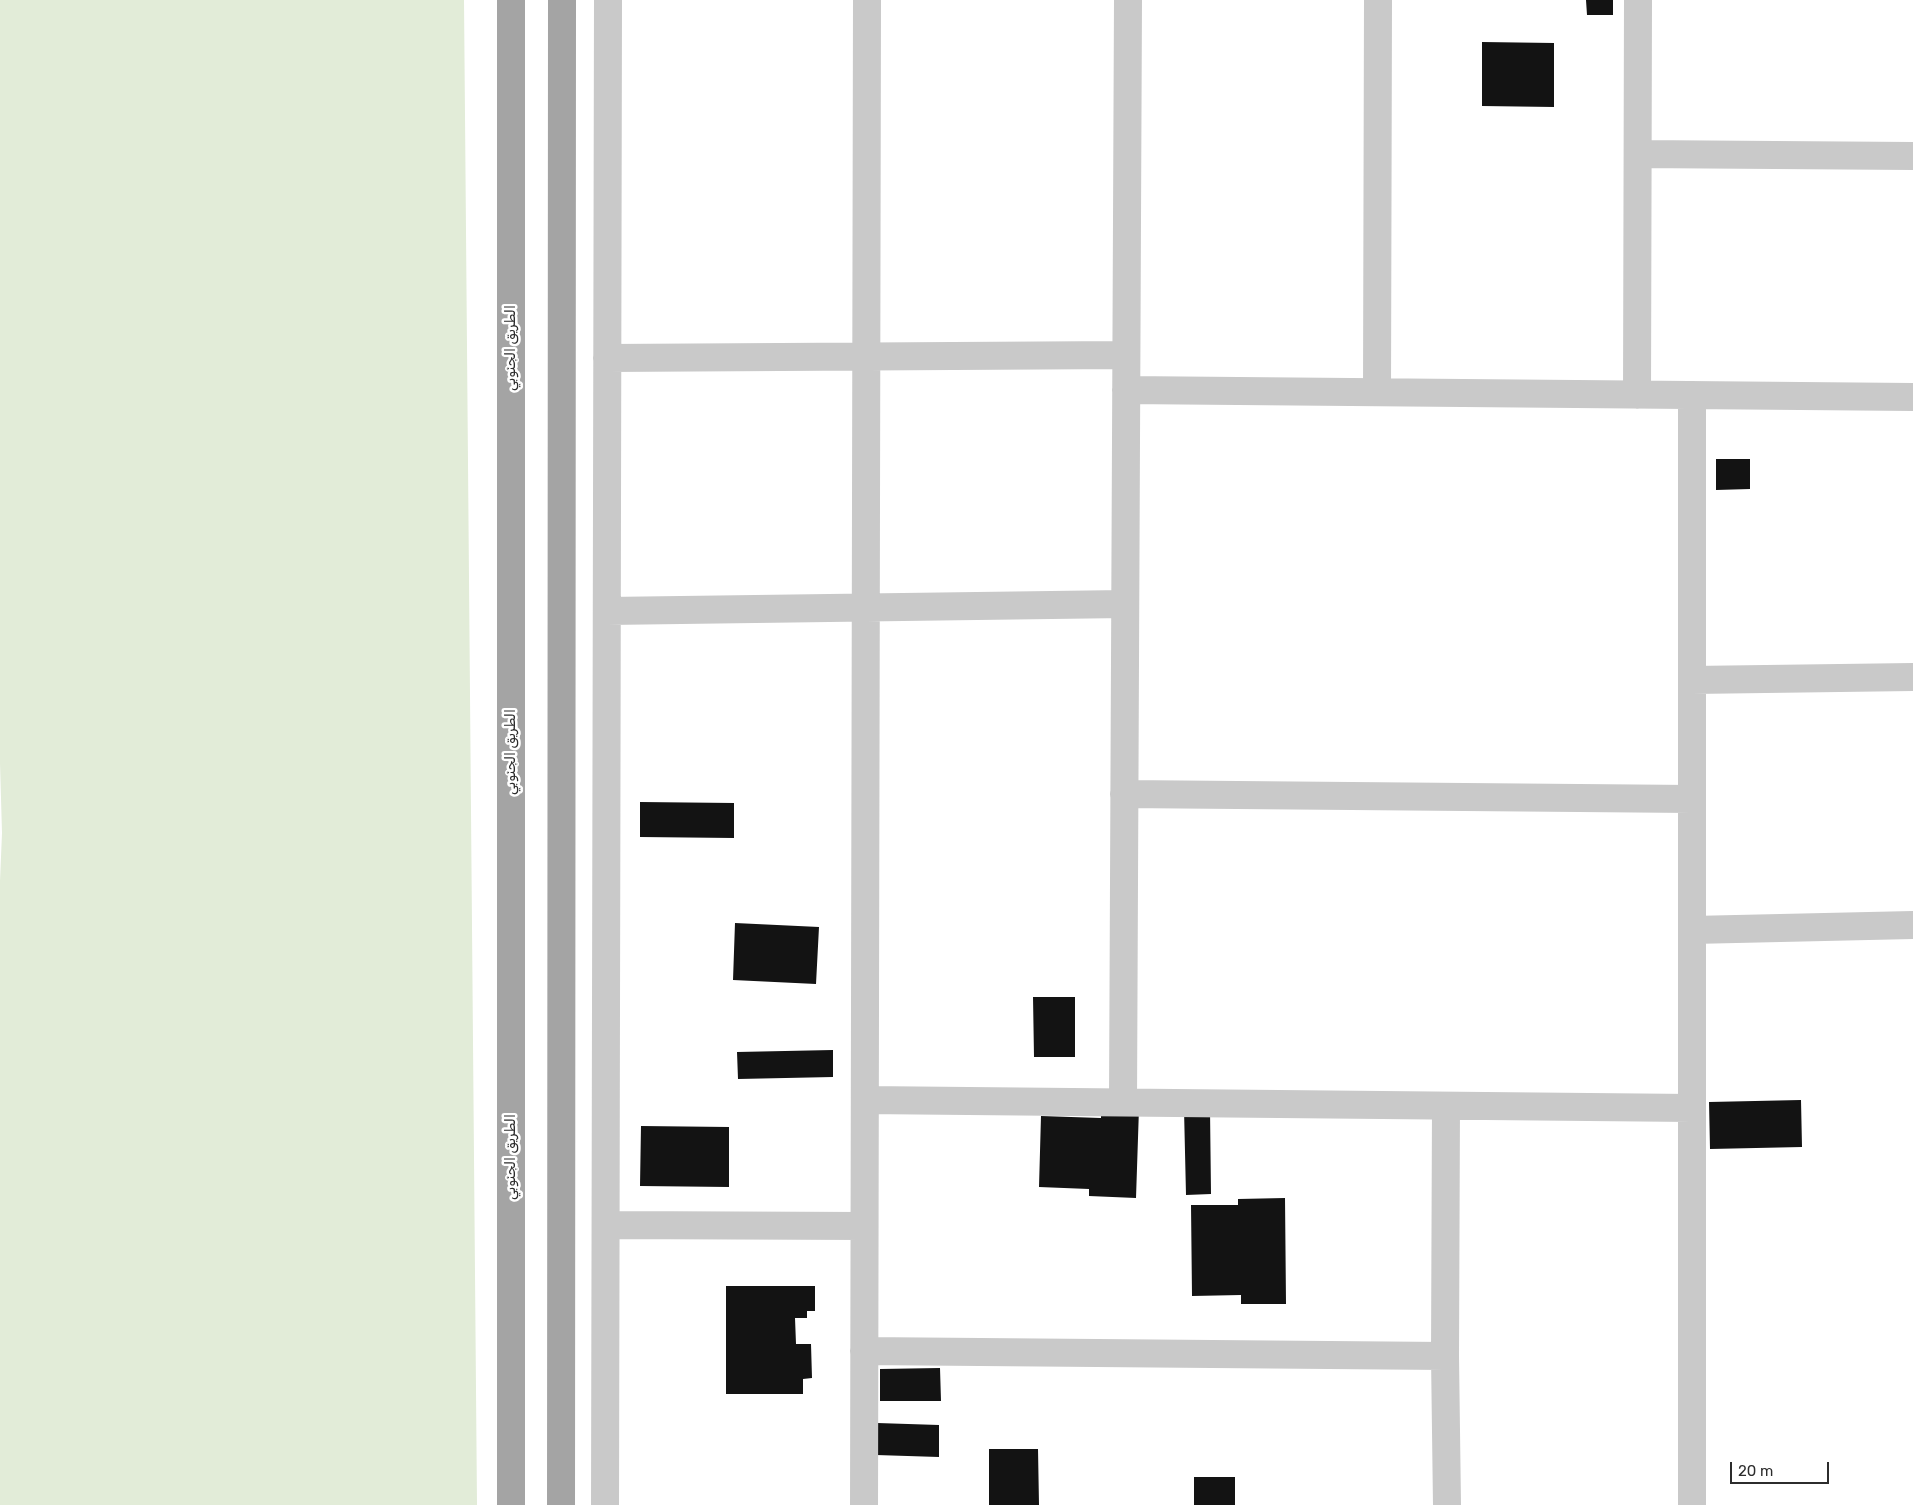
<!DOCTYPE html>
<meta charset="utf-8">
<style>
body{margin:0}
#map{position:relative;width:1913px;height:1505px;overflow:hidden;background:#fff;font-family:Rubik,sans-serif}
canvas{display:block}
.scale{position:absolute;left:1730px;top:1462px;width:99px;height:22px;box-sizing:border-box;border:2px solid #2c2c2c;border-top:0;padding-left:6px;font-size:15px;line-height:18px;white-space:nowrap;color:#2c2c2c;-webkit-text-stroke:4px #fff;paint-order:stroke}
</style>
<div id="map">
<canvas width="1913" height="1505"></canvas>
<div class="scale">20 m</div>
</div>
<script>
const c = document.querySelector('canvas').getContext('2d');
c.lineJoin = 'round';
function fillPath(path, color) {
  c.fillStyle = color;
  c.fill(path, 'evenodd');
}
function stroke(path, color, width, dash) {
  c.strokeStyle = color;
  c.lineWidth = width;
  c.lineCap = dash ? 'butt' : 'round';
  c.setLineDash(dash || []);
  c.stroke(path);
}
function write(font, color, halo, rows, align = 'center') {
  c.font = font + ' Rubik,Cairo,sans-serif';
  c.lineWidth = 5;
  c.setLineDash([]);
  c.textBaseline = 'middle';
  c.strokeStyle = halo;
  c.fillStyle = color;
  for (const [text, x, y, turn = 0] of rows) {
    c.save();
    c.translate(x, y);
    c.rotate((+turn || 0) * Math.PI / 180);
    c.textAlign = isNaN(turn) ? turn : align;
    if (halo) c.strokeText(text, 0, 0);
    c.fillText(text, 0, 0);
    c.restore();
  }
}
const green = new Path2D(`
 M0 0H464L477 1505H0V881L2 833 0 763Z`);
const building = new Path2D(`
 M1586 0H1613V15H1587Z
 M1482 42 1554 43V107L1482 106Z
 M1716 459H1750V489L1716 490Z
 M640 802 734 803V838L640 837Z
 M735 923 819 927 816 984 733 980Z
 M1033 997H1075V1057H1034Z
 M833 1050V1077L738 1079 737 1052Z
 M1801 1100 1802 1147 1710 1149 1709 1102Z
 M1101 1106 1139 1108 1136 1198 1089 1196V1189L1039 1187 1041 1116 1101 1118Z
 M1184 1109H1210L1211 1194 1186 1195Z
 M641 1126 729 1127V1187L640 1186Z
 M1285 1198 1286 1304H1241V1295L1192 1296 1191 1205H1238V1199Z
 M726 1286H815V1311H807V1318H795L796 1344H811L812 1378 803 1379V1394H726Z
 M940 1368 941 1401H880V1369Z
 M877 1423 939 1425V1457L876 1455Z
 M989 1449H1038L1039 1505H989Z
 M1194 1477H1235V1505H1194Z`);
const minor = new Path2D(`
 M1638 154 1913 156
 M607 358 1126 355
 M1126 390 1913 397
 M1377 392 1378 0
 M1637 395 1638 0
 M607 611 1125 604
 M1692 680 1913 677
 M1124 794 1692 799
 M1692 930 1913 925
 M865 1100 1692 1108
 M1123 1102 1128 0
 M1446 1106 1445 1356 1447 1505
 M606 1225 864 1226
 M864 1351 1445 1356
 M605 1505 608 0
 M864 1505 867 0
 M1692 1505V395`);
const major = new Path2D(`
 M511 0V1505
 M561 1505 562 0`);
const streetNames = [
 ["الطريق الجنوبي",511,348,-90],
 ["الطريق الجنوبي",511,752,-90],
 ["الطريق الجنوبي",511,1157,-90]
];
fillPath(green, '#e2ecd8');
fillPath(building, '#131313');
stroke(minor, '#c9c9c9', 28);
stroke(major, '#a4a4a4', 28);
write('14px', '#2c2c2c', '#fff', streetNames);
</script>
